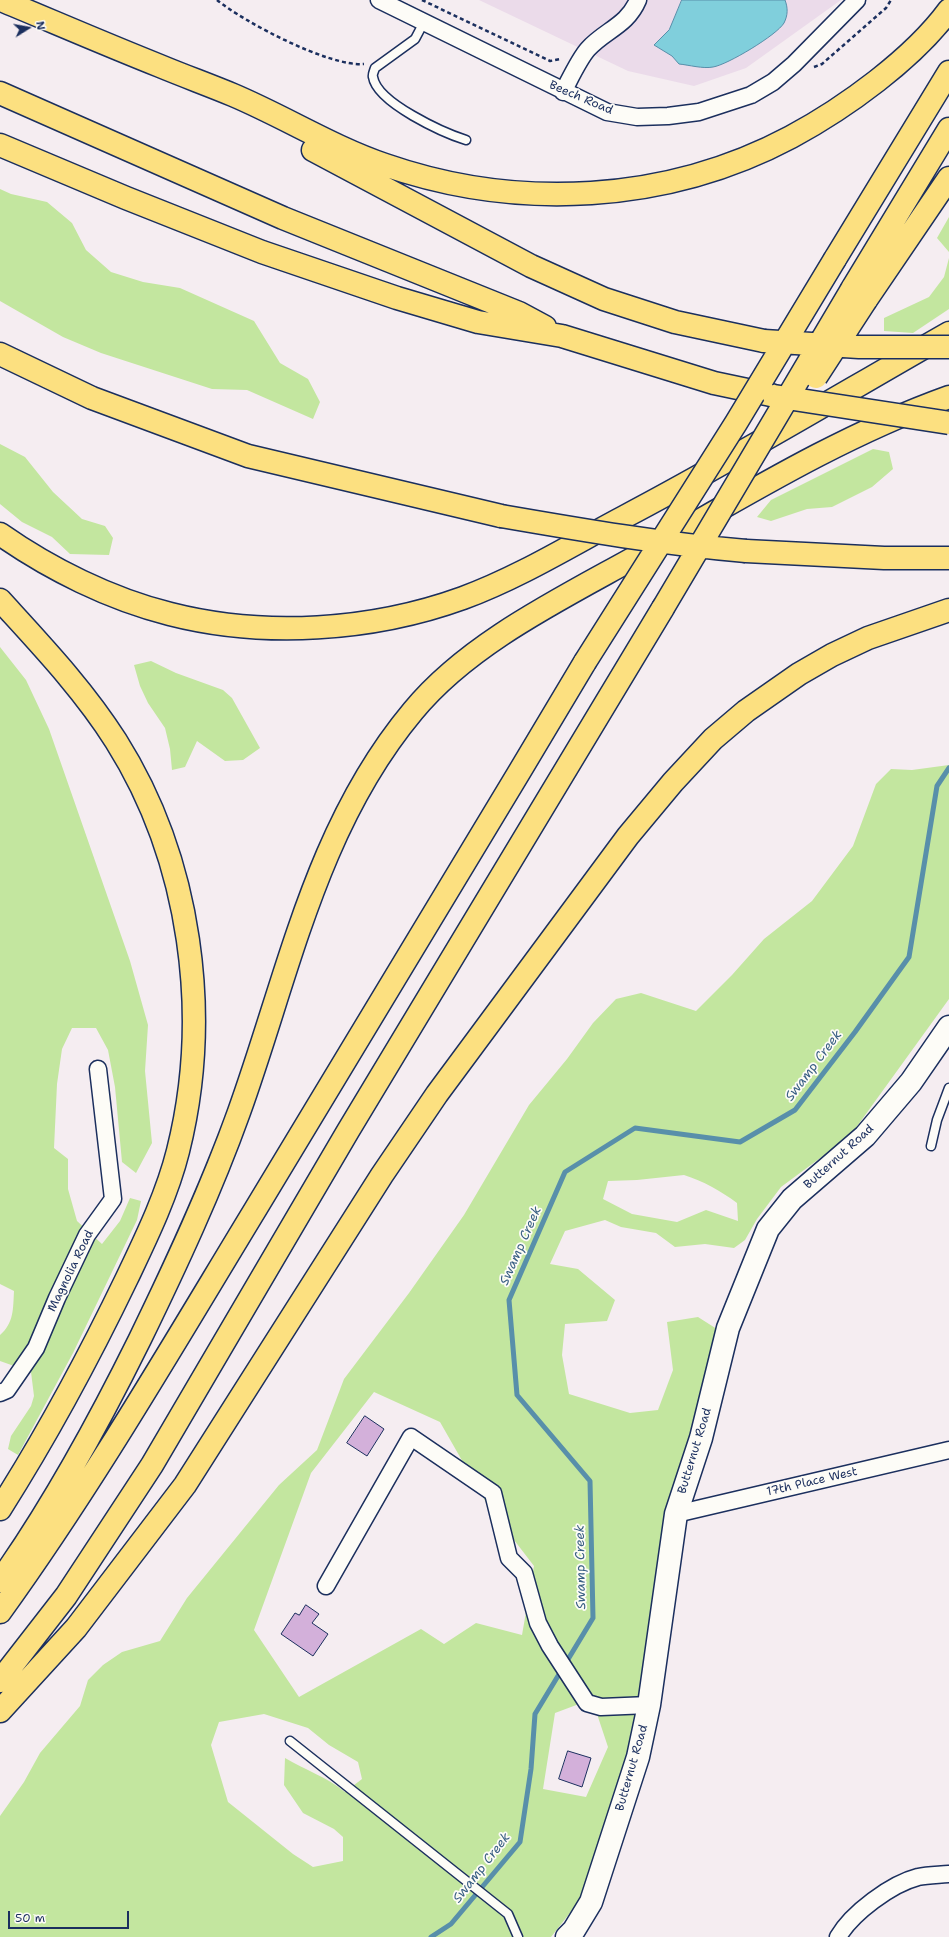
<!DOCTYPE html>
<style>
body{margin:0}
#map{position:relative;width:949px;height:1937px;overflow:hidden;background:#f5edf1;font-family:"Shantell Sans",sans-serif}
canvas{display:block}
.north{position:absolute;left:8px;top:8px;width:40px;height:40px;-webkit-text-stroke:3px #fdfcf7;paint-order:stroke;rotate:79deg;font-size:11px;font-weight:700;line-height:16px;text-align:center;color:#1b2f5e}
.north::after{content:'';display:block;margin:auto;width:14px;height:18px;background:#1b2f5e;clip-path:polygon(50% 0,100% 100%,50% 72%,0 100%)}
.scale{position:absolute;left:8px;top:1911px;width:121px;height:18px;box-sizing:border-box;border:2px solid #1b2f5e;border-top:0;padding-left:5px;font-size:12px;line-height:14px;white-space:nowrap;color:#1b2f5e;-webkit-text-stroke:3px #fdfcf7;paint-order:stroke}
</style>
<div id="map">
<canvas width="949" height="1937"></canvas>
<div class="north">N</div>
<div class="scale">50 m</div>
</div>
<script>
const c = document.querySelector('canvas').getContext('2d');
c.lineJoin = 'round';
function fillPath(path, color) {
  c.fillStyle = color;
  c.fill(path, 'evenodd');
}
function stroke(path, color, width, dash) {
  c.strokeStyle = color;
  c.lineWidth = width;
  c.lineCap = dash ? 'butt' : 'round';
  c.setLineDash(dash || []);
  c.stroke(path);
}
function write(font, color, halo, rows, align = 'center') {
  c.font = font + ' "Shantell Sans",sans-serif';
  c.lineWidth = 3.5;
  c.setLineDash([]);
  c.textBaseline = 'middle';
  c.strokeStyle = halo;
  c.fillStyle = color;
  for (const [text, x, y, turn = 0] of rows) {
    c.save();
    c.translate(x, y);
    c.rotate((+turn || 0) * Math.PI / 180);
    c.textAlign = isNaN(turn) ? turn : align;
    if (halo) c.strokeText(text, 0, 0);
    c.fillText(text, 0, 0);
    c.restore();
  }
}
const built = new Path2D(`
 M479 0H841L746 68 694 86 628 71Z`);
const green = new Path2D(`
 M0 189 11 194 47 202 72 223 86 250 111 272 143 282 180 288 254 321 280 363 308 379 320 402 313 419 247 390 212 389 101 353 63 337 0 301Z
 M949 217V252L937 238Z
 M949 258V309L913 333 884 331V318L929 297 944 277Z
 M0 444 25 457 53 492 82 519 105 526 113 538 109 555 70 554 52 537 22 522 0 504Z
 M873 449 889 452 893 469 872 487 832 507 807 509 771 521 757 517 771 500Z
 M0 647 26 680 49 729 130 961 148 1025 145 1071 152 1143 136 1173 122 1162 115 1087 108 1050 96 1028H72L62 1049 57 1084 54 1148 68 1159V1189L77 1221 102 1244 120 1221 130 1198 141 1201 137 1220 73 1353 18 1455 8 1449 11 1436 31 1406 34 1396 31 1372 0 1361V1335C14 1323 13 1309 14 1291L0 1284Z
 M151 661 176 673 223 690 232 698 260 748 243 760 225 761 197 741 185 767 172 770 170 749 165 728 148 703 140 686 134 665Z
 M949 765V999L850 1136 781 1187 757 1219 745 1240 734 1248 705 1244 675 1247 656 1233 621 1227 605 1220 565 1231 550 1264 578 1269 615 1300 607 1321 565 1324 562 1355 569 1394 630 1413 658 1410 673 1370 667 1322 698 1317 720 1331 629 1754 584 1895 551 1937H0V1816L24 1782 40 1753 80 1706 88 1680 103 1665 122 1652 160 1641 187 1598 279 1485 317 1450 344 1379 409 1293 464 1215 529 1105 567 1059 593 1023 616 999 641 993 696 1011 732 975 764 939 812 901 853 846 876 784 891 769 912 770ZM684 1175C703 1181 721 1191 737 1203L738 1221 706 1210 677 1222 632 1214 603 1199 608 1181 637 1180ZM374 1392 440 1422 488 1506 534 1566 522 1635 476 1623 444 1644 421 1629 299 1697 254 1630 311 1473ZM579 1704 596 1711 608 1747 586 1797 543 1789 555 1713ZM264 1714 308 1728 329 1745 358 1762 362 1779 345 1792C327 1777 305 1770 285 1758L284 1785 303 1813 334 1829 343 1837V1861L313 1867 293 1854 228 1802 211 1745 219 1722Z`);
const water = new Path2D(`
 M682 0H785C788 8 788 15 784 23 777 35 727 65 713 67 703 69 689 65 679 64L672 56 654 45 669 30Z`);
const stream = new Path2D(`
 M431 1937 451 1924 520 1842 531 1769 535 1714 593 1618 590 1481 517 1395 509 1300 565 1172 635 1128 740 1142 795 1110 855 1032 909 957 937 786 949 768`);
const building = new Path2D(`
 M365 1416 384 1429 367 1456 347 1443Z
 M306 1605 319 1614 312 1623 328 1634 313 1656 281 1634 295 1613 299 1615Z
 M568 1751 591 1758 582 1787 559 1779Z`);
const path = new Path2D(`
 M217 0C244 22 329 67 364 64
 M422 0 550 61 561 59
 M814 67 822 64 886 8 891 0`);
const lane = new Path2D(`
 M424 22 415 39 375 68C374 71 372 75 373 77 377 103 444 133 466 140
 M931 1146 937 1120 949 1088
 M290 1741 508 1914 518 1937`);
const street = new Path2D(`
 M379 0 607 112 637 117 668 116 699 112 751 95 773 82 794 64 857 0
 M563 92C570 79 579 59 588 49 605 30 627 26 638 0
 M0 1393 7 1390 36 1348 57 1298 87 1235 113 1199 98 1069
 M676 1514 949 1450
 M326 1586 411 1437 493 1493 509 1558 524 1573 538 1623 550 1646 587 1703 601 1707 649 1705
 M838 1937C852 1913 891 1884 918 1877 928 1875 939 1875 949 1874`);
const secondary = new Path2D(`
 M567 1937 574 1930 591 1902 638 1757 649 1705 676 1514 701 1438 728 1328 768 1229 792 1199 865 1136 911 1082 949 1027`);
const highway = new Path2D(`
 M1 0C54 22 107 45 160 66 184 76 209 85 233 95 285 117 332 147 385 165 518 211 667 203 791 137 845 108 913 59 949 10
 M0 93 283 218 519 313 545 327
 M0 145 126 198 262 252 397 298 478 322 562 336 714 383 771 395
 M313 150 531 266 604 299 675 322 764 341
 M835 259 949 72
 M852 289 949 129
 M866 300 949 178
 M0 354 92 398 248 456 501 516
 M0 534C50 569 110 599 170 614 264 638 372 631 463 598 520 577 573 544 626 516 736 458 842 394 949 333
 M746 551 884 558H949
 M0 600C41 645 83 689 116 741 191 860 212 1015 178 1151 167 1195 146 1238 127 1278 89 1357 47 1435 0 1509
 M0 1581C54 1505 99 1422 140 1339 176 1265 211 1190 239 1112 289 973 316 827 413 711 471 640 571 594 650 549 747 494 843 435 949 397
 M0 1612C93 1483 173 1345 255 1210 366 1027 476 845 585 662
 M0 1681 66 1596 152 1465 348 1131 663 608
 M0 1711 76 1628 185 1485 382 1175 437 1094 628 836 673 782 713 739 746 711 799 674 832 655 868 638 949 610`);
const highwayBridge = new Path2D(`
 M764 341 859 347H949
 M816 377 866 300
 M774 396 949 423
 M501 516C582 530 663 544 746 551
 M663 608 852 289
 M585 662 736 423 835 259`);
const streetNames = [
 ["Beech Road",581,98,23],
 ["Butternut Road",839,1157,-42],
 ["Magnolia Road",71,1271,-64],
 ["Butternut Road",695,1451,-73],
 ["17th Place West",812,1482,-13],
 ["Butternut Road",632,1768,-74]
];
const waterNames = [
 ["Swamp Creek",814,1066,-53],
 ["Swamp Creek",521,1246,-66],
 ["Swamp Creek",581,1567,-91],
 ["Swamp Creek",482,1868,-52]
];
fillPath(built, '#ebdbea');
fillPath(green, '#c3e69f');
fillPath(water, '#80cfdc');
stroke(water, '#588faa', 1);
stroke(stream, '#588faa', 5);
fillPath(building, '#d3b0da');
stroke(building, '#1b2f5e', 1);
stroke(lane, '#1b2f5e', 11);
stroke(street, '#1b2f5e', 19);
stroke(secondary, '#1b2f5e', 25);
stroke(highway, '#1b2f5e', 25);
stroke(path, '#1b2f5e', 2.5, [4, 3]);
stroke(lane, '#fdfcf7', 8);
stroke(street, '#fdfcf7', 16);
stroke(secondary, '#fdfcf7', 22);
stroke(highway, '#fce080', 22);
stroke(highwayBridge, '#1b2f5e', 25, []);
stroke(highwayBridge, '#fce080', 22);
write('12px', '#1b2f5e', '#fdfcf7', streetNames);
write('italic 13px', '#395f84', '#fdfcf7', waterNames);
</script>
